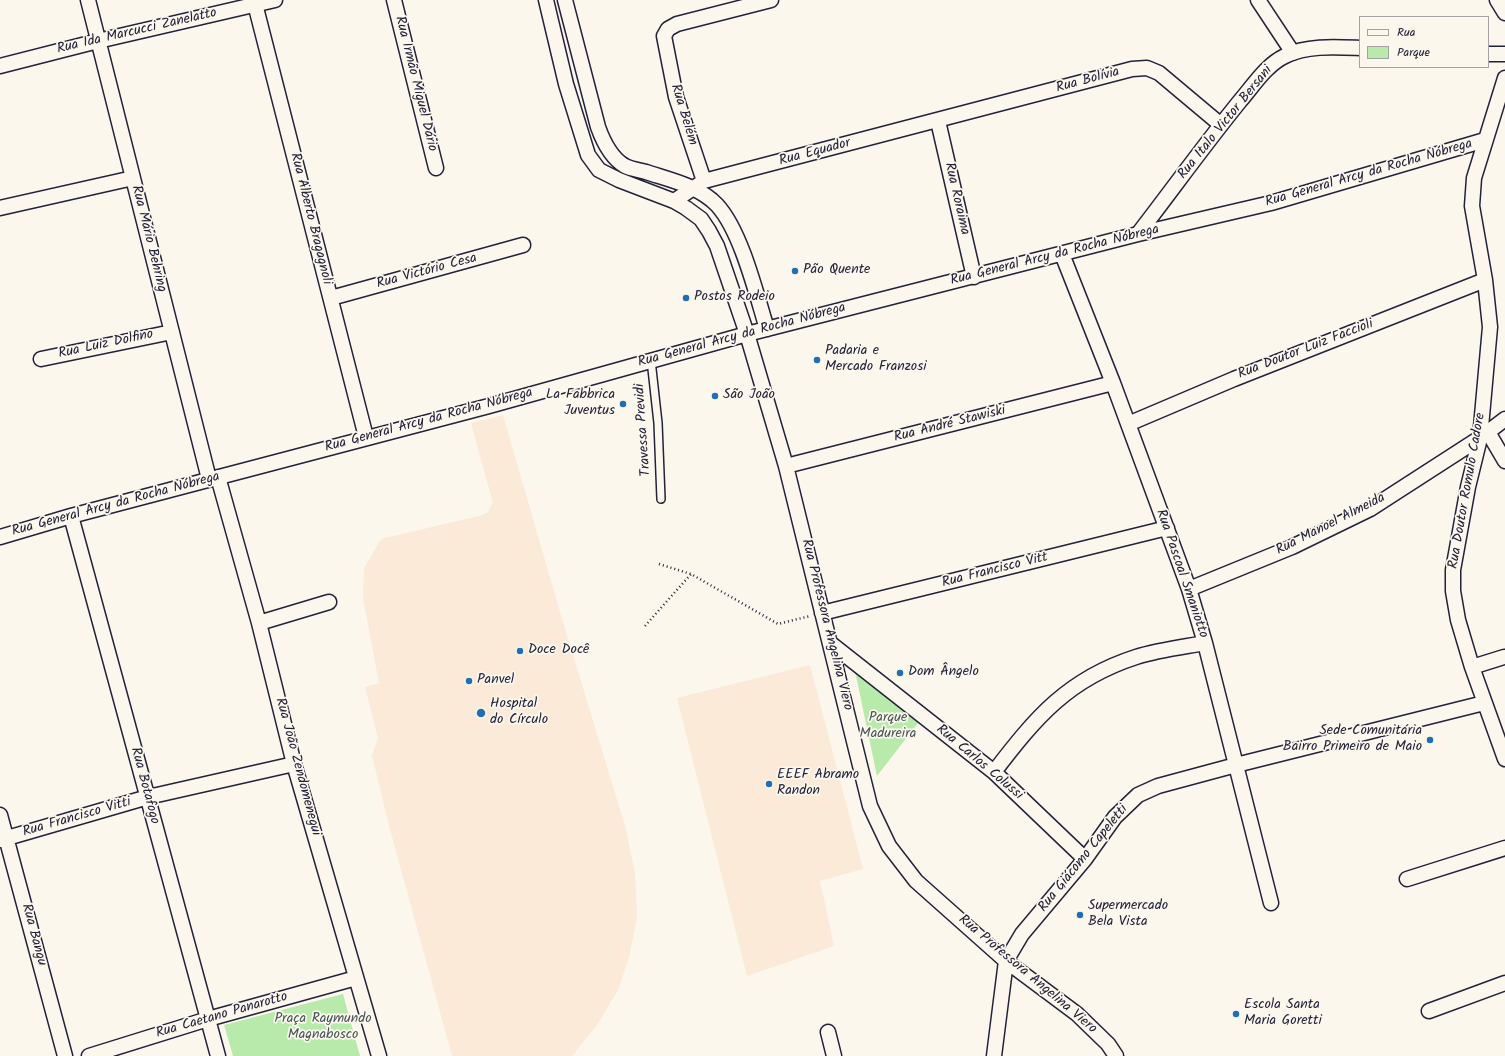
<!DOCTYPE html>
<meta charset="utf-8">
<style>
body{margin:0}
#map{position:relative;width:1505px;height:1056px;overflow:hidden;background:#fbf7ec;font-family:Kalam,sans-serif}
canvas{display:block}
.legend{position:absolute;left:1359px;top:16px;width:130px;height:52px;box-sizing:border-box;background:#fbf7ec;border:1px solid #a4a2a5;margin:0;padding:5px 7px;list-style:none;font-size:12px;color:#22223b}
.legend li{display:flex;align-items:center;gap:8px;height:20px}
.legend b{width:20px;border:1px solid #a4a2a5}
</style>
<div id="map">
<canvas width="1505" height="1056"></canvas>
<ul class="legend">
<li><b style="height:5px;background:#fbf7ec"></b>Rua</li>
<li><b style="height:11px;background:#b7eaab"></b>Parque</li>
</ul>
</div>
<script>
const c = document.querySelector('canvas').getContext('2d');
c.lineJoin = 'round';
function fillPath(path, color) {
  c.fillStyle = color;
  c.fill(path, 'evenodd');
}
function stroke(path, color, width, dash) {
  c.strokeStyle = color;
  c.lineWidth = width;
  c.lineCap = dash ? 'butt' : 'round';
  c.setLineDash(dash || []);
  c.stroke(path);
}
function write(font, color, halo, rows, align = 'center') {
  c.font = font + ' Kalam,sans-serif';
  c.lineWidth = 3.5;
  c.setLineDash([]);
  c.textBaseline = 'middle';
  c.strokeStyle = halo;
  c.fillStyle = color;
  for (const [text, x, y, turn = 0] of rows) {
    c.save();
    c.translate(x, y);
    c.rotate((+turn || 0) * Math.PI / 180);
    c.textAlign = isNaN(turn) ? turn : align;
    if (halo) c.strokeText(text, 0, 0);
    c.fillText(text, 0, 0);
    c.restore();
  }
}
const built = new Path2D(`
 M503 415 562 619 626 829 635 874 637 918 629 957 618 990 597 1025 572 1056H452L388 822 372 755 378 738 365 687 379 683 363 598 364 568 381 539 479 516 487 513 493 503 471 423Z
 M810 665 863 869 820 881 834 946 747 976 677 698Z`);
const green = new Path2D(`
 M855 671 918 723 877 776Z
 M343 994 360 1056H233L224 1025Z`);
const path = new Path2D(`
 M659 564 691 574
 M645 626 691 574 778 624 810 616`);
const lane = new Path2D(`
 M651 360 658 423 661 499`);
const street = new Path2D(`
 M88 0 209 479
 M254 0 366 437
 M394 0 436 168
 M546 0 566 84 588 155 599 170 619 180 674 201 686 208 701 219 709 231 717 246 747 334 786 466 870 806 889 846 916 881 1006 961 1077 1014 1108 1044 1116 1056
 M565 0 598 127C603 141 611 158 625 166 631 169 639 170 646 172 670 180 699 186 717 205 741 231 756 293 767 329
 M1258 0 1293 53
 M1497 0 1505 13
 M1488 54H1505
 M0 66 98 41 275 0
 M1505 78 1474 178 1472 206 1485 280 1490 327 1480 438 1468 487 1453 570V591L1458 620 1472 667 1505 759
 M938 121 974 277
 M704 181 676 97 664 36 668 29 677 24 771 0
 M674 201 704 181 1132 69 1147 68 1159 73 1221 125
 M0 208 133 178
 M1138 234C1172 190 1205 144 1240 101 1253 86 1266 65 1285 56 1307 45 1336 47 1360 48
 M1062 254 1113 383 1189 589 1205 643 1271 903
 M331 298 523 245
 M41 359 172 332
 M1128 424 1234 379 1485 280
 M1488 432 1505 461
 M786 466 1113 383
 M218 477 259 623 294 764 379 1056
 M71 516 218 1056
 M0 537 71 516 489 406 747 334 1138 234 1271 203 1485 140
 M1189 589 1292 547 1370 509 1480 438 1505 419
 M822 613 1167 528
 M259 623 329 602
 M830 643 994 772 1085 859
 M1472 667 1504 657
 M994 772C1036 717 1068 679 1136 657 1158 650 1183 647 1205 643
 M0 815 65 1056
 M0 840 148 797 294 764
 M1407 879 1505 848
 M1429 1011 1505 983
 M828 1032 834 1056
 M89 1056 208 1019 356 978
 M994 1056 1006 961 1022 934 1085 859 1115 817 1138 795 1158 786 1236 765 1484 703`);
const markers = [
 [795,271,4,"#1f6fb2"],
 [686,298,4,"#1f6fb2"],
 [817,360,4,"#1f6fb2"],
 [715,396,4,"#1f6fb2"],
 [623,404,4,"#1f6fb2"],
 [520,651,4,"#1f6fb2"],
 [900,673,4,"#1f6fb2"],
 [469,681,4,"#1f6fb2"],
 [481,713,5,"#1f6fb2"],
 [1430,740,4,"#1f6fb2"],
 [769,784,4,"#1f6fb2"],
 [1080,915,4,"#1f6fb2"],
 [1236,1014,4,"#1f6fb2"]
];
const streetNames = [
 ["Rua Ida Marcucci Zanelatto",137,32,-13],
 ["Rua Bolívia",1088,81,-15],
 ["Rua Irmão Miguel Dário",415,84,76],
 ["Rua Belém",683,115,73],
 ["Rua Italo Victor Bersani",1226,123,-51],
 ["Rua Equador",815,153,-15],
 ["Rua General Arcy da Rocha Nóbrega",1369,174,-16],
 ["Rua Roraima",956,199,77],
 ["Rua Alberto Bragagnoli",310,219,76],
 ["Rua Mário Behring",148,239,76],
 ["Rua General Arcy da Rocha Nóbrega",1055,256,-14],
 ["Rua Victório Cesa",427,272,-15],
 ["Rua General Arcy da Rocha Nóbrega",742,336,-15],
 ["Rua Luiz Dolfino",106,345,-12],
 ["Rua Doutor Luiz Faccioli",1306,350,-21],
 ["Rua General Arcy da Rocha Nóbrega",429,421,-15],
 ["Rua André Stawiski",950,425,-14],
 ["Travessa Previdi",644,430,-94],
 ["Rua Doutor Romulo Cadore",1468,491,-80],
 ["Rua General Arcy da Rocha Nóbrega",116,505,-15],
 ["Rua Manoel Almeida",1331,525,-27],
 ["Rua Francisco Vitt",995,571,-14],
 ["Rua Pascoal Smaniotto",1181,574,71],
 ["Rua Professora Angelina Viero",826,625,76],
 ["Rua Carlos Colussi",979,763,40],
 ["Rua João Zendomenegui",297,767,75],
 ["Rua Botafogo",144,786,75],
 ["Rua Francisco Vitti",77,818,-16],
 ["Rua Giácomo Capeletti",1084,859,-51],
 ["Rua Bangu",33,935,75],
 ["Rua Professora Angelina Viero",1027,975,40],
 ["Rua Caetano Panarotto",222,1016,-16]
];
const poiNames = [
 ["Pão Quente",803,271],
 ["Postos Rodeio",694,298],
 ["Padaria e",825,352],
 ["Mercado Franzosi",825,368],
 ["La Fabbrica",615,396,"right"],
 ["Juventus",615,412,"right"],
 ["São João",723,396],
 ["Doce Docê",528,651],
 ["Dom Ângelo",908,673],
 ["Panvel",477,681],
 ["Hospital",490,705],
 ["do Círculo",490,721],
 ["Sede Comunitária",1422,732,"right"],
 ["Bairro Primeiro de Maio",1422,748,"right"],
 ["EEEF Abramo",777,776],
 ["Randon",777,792],
 ["Supermercado",1088,907],
 ["Bela Vista",1088,923],
 ["Escola Santa",1244,1006],
 ["Maria Goretti",1244,1022]
];
const parkNames = [
 ["Parque",888,719],
 ["Madureira",888,735],
 ["Praça Raymundo",323,1020],
 ["Magnabosco",323,1036]
];
fillPath(built, '#faead7');
fillPath(green, '#b7eaab');
stroke(lane, '#22223b', 10);
stroke(street, '#22223b', 17);
stroke(path, '#22223b', 2.5, [1, 3]);
stroke(lane, '#fbf7ec', 7);
stroke(street, '#fbf7ec', 14);
for (const [x, y, r, color] of markers) {
  const dot = new Path2D();
  dot.arc(x, y, r, 0, 2 * Math.PI);
  c.fillStyle = color;
  c.fill(dot);
  stroke(dot, '#fbf7ec', 1.5);
}
write('14px', '#22223b', '#fbf7ec', streetNames);
write('14px', '#22223b', '#fbf7ec', poiNames, 'left');
write('14px', '#475457', '#fbf7ec', parkNames);
</script>
